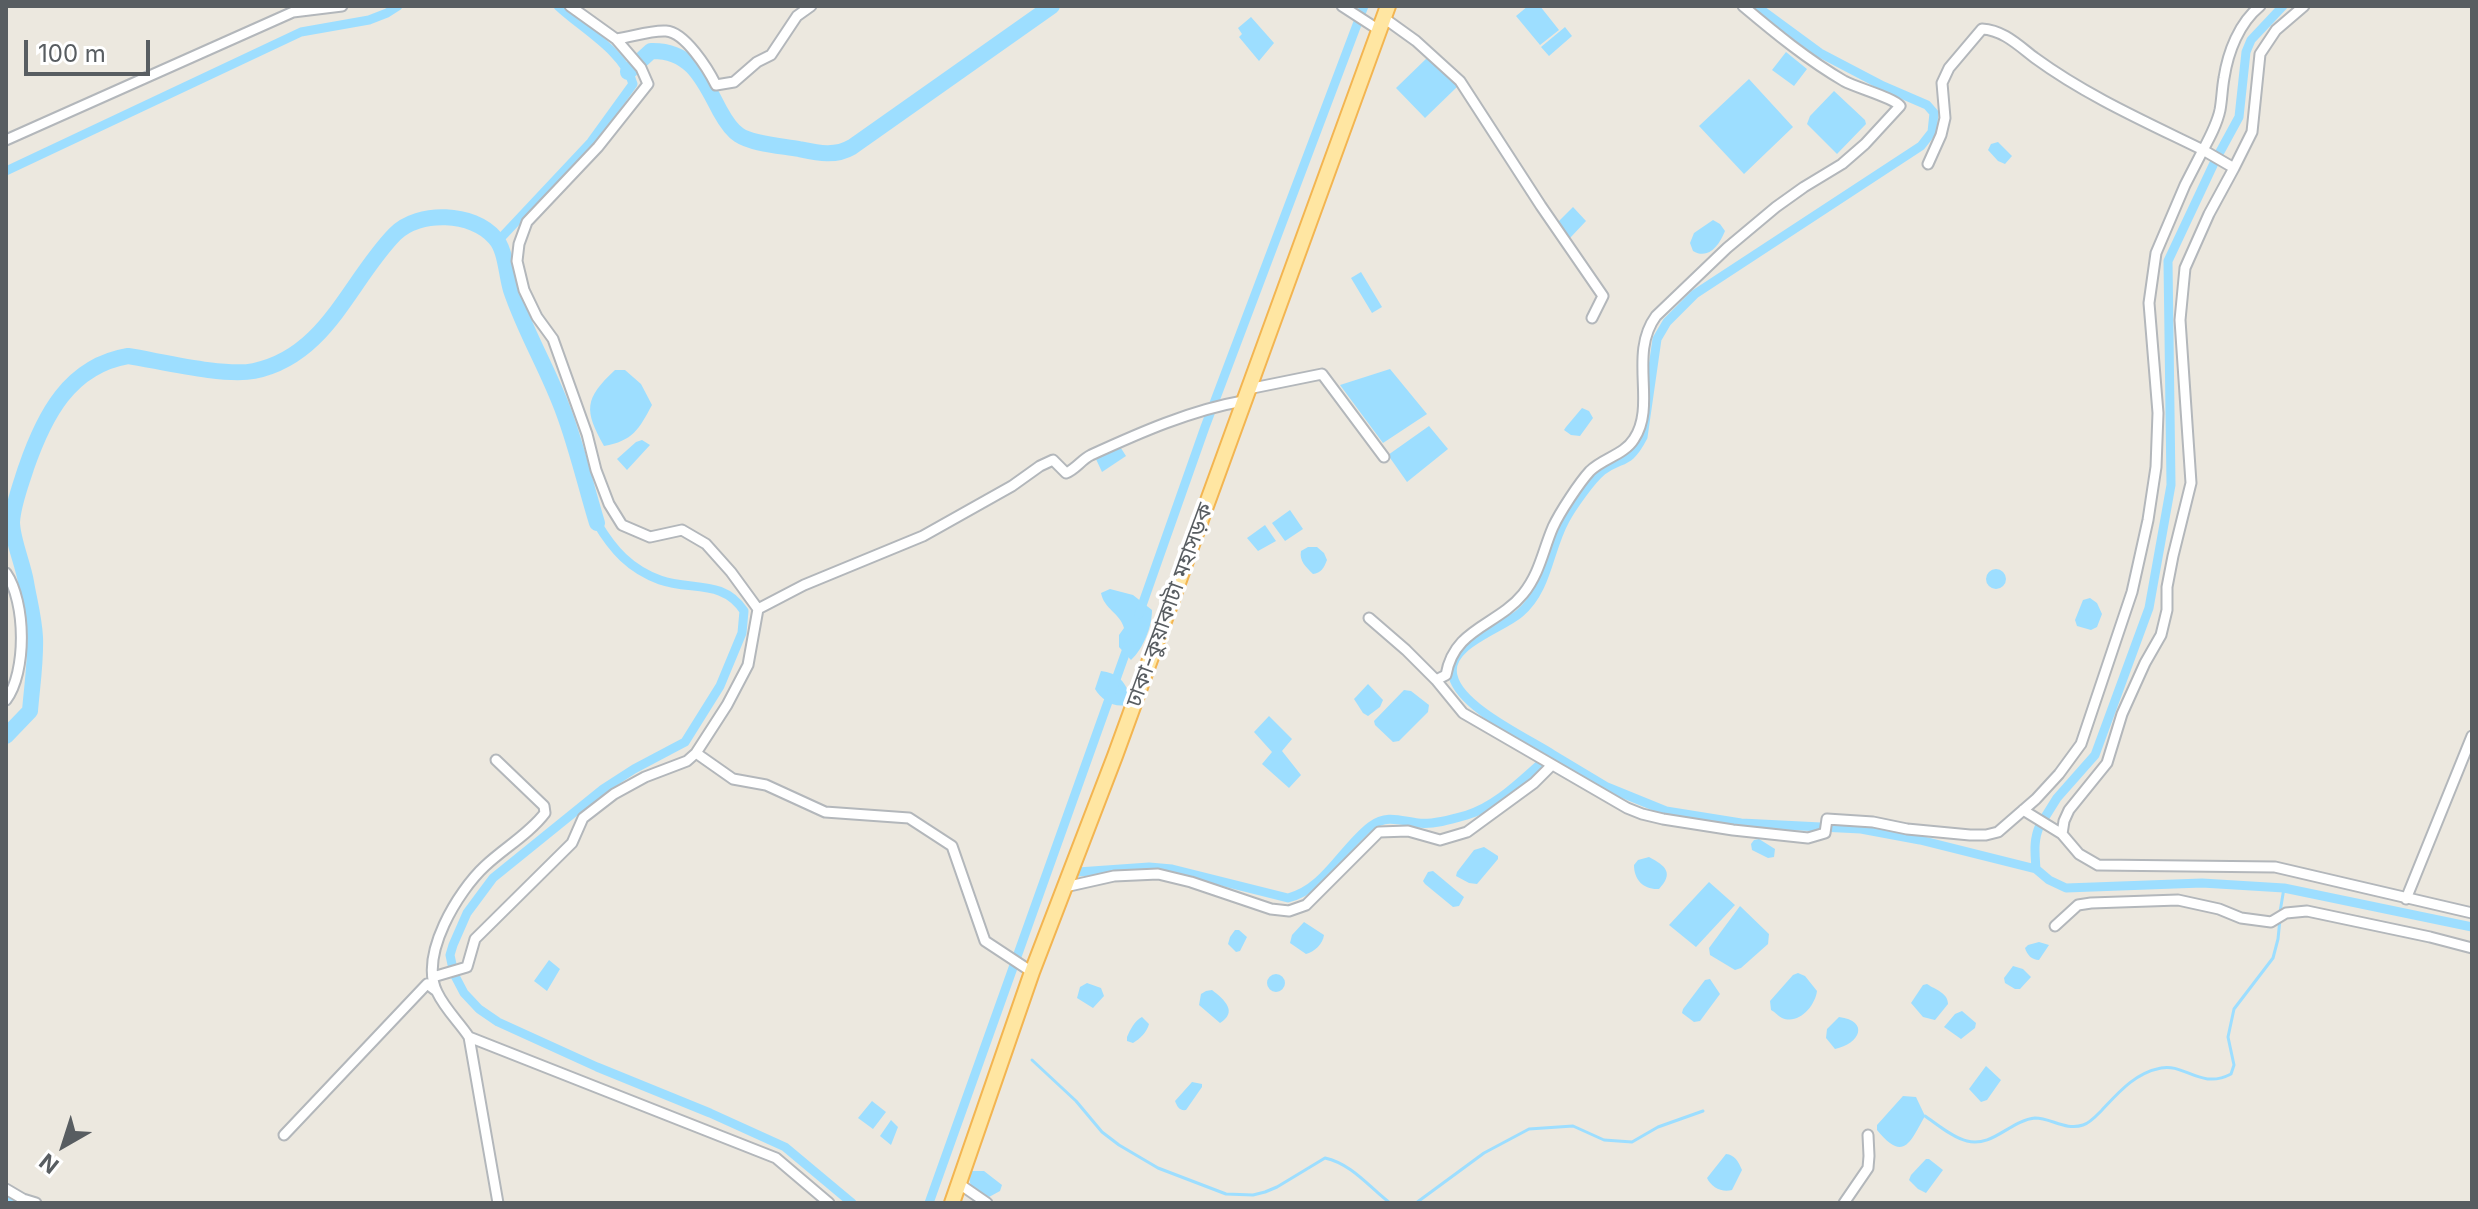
<!DOCTYPE html>
<meta charset="utf-8">
<style>
body{margin:0}
#map{position:relative;width:2478px;height:1209px;overflow:hidden;background:#ece8df;font-family:Inter,sans-serif}
canvas{display:block}
.frame{position:absolute;inset:0;border:8px solid #585d61;pointer-events:none}
.north{position:absolute;left:24px;top:1105px;width:80px;height:80px;-webkit-text-stroke:6px #fff;paint-order:stroke;rotate:219deg;font-size:22px;font-weight:700;line-height:32px;text-align:center;color:#585d61}
.north::after{content:'';display:block;margin:auto;width:28px;height:36px;background:#585d61;clip-path:polygon(50% 0,100% 100%,50% 72%,0 100%)}
.scale{position:absolute;left:24px;top:40px;width:126px;height:36px;box-sizing:border-box;border:4px solid #585d61;border-top:0;padding-left:10px;font-size:24px;line-height:28px;white-space:nowrap;color:#585d61;-webkit-text-stroke:6px #fff;paint-order:stroke}
</style>
<div id="map">
<canvas width="2478" height="1209"></canvas>
<div class="frame"></div>
<div class="north">N</div>
<div class="scale">100 m</div>
</div>
<script>
const c = document.querySelector('canvas').getContext('2d');
c.lineJoin = 'round';
function fillPath(path, color) {
  c.fillStyle = color;
  c.fill(path, 'evenodd');
}
function stroke(path, color, width, dash) {
  c.strokeStyle = color;
  c.lineWidth = width;
  c.lineCap = dash ? 'butt' : 'round';
  c.setLineDash(dash || []);
  c.stroke(path);
}
function write(font, color, halo, rows, align = 'center') {
  c.font = font + ' Inter,"Noto Sans Bengali",sans-serif';
  c.lineWidth = 7;
  c.setLineDash([]);
  c.textBaseline = 'middle';
  c.strokeStyle = halo;
  c.fillStyle = color;
  for (const [text, x, y, turn = 0] of rows) {
    c.save();
    c.translate(x, y);
    c.rotate((+turn || 0) * Math.PI / 180);
    c.textAlign = isNaN(turn) ? turn : align;
    if (halo) c.strokeText(text, 0, 0);
    c.fillText(text, 0, 0);
    c.restore();
  }
}
const water = new Path2D(`
 M1528 6H1540L1559 30 1540 45 1516 16Z
 M1251 17 1274 43 1259 61 1239 37 1242 34 1238 28Z
 M1565 27 1572 36 1549 56 1541 47Z
 M1786 52 1807 69 1794 86 1772 70Z
 M1429 56 1458 86 1425 118 1396 88Z
 M1749 79 1793 127 1744 174 1699 126Z
 M1834 91 1865 120 1866 124 1837 154 1807 124 1810 116Z
 M1998 142 2012 156 2005 164 1998 161 1988 150 1991 144Z
 M1573 207 1586 221 1570 238 1556 224Z
 M1713 220 1720 224 1725 231C1719 246 1708 260 1693 251L1690 243 1694 233Z
 M1361 272 1382 307 1372 313 1351 278Z
 M1390 369 1427 414 1383 443 1340 385Z
 M615 370H625L641 384 652 405C639 429 633 441 604 446 584 410 584 399 615 370Z
 M1582 408 1589 411 1593 418 1580 436 1571 435 1564 430 1566 427Z
 M1429 426 1448 449 1407 482 1388 455Z
 M642 440 650 445 627 470 617 459 636 442Z
 M1119 445 1126 456 1102 472 1095 457Z
 M1290 510 1303 529 1285 541 1272 523Z
 M1265 525 1276 541 1258 551 1247 538Z
 M1308 547H1317L1324 553 1327 560C1324 568 1321 573 1313 574 1306 567 1299 561 1301 551Z
 M1986 579a10 10 0 1 1 20 0a10 10 0 1 1-20 0Z
 M1110 589 1133 595 1152 610C1152 627 1143 649 1131 660L1119 647V635L1124 628C1120 613 1104 609 1101 593Z
 M2090 598 2097 603 2102 614 2097 627 2091 630 2077 626 2075 620 2083 600Z
 M1101 671C1117 673 1124 680 1130 695L1126 705C1113 708 1101 699 1095 689Z
 M1368 684 1383 700 1380 707 1368 716 1363 713 1354 699Z
 M1404 690 1411 691 1429 705 1428 712 1399 741 1393 742 1375 725 1374 721Z
 M1269 716 1292 739 1282 751 1301 775 1289 788 1262 764 1272 752 1254 732Z
 M1759 839 1775 849 1774 857 1768 858 1752 850 1751 844 1754 840Z
 M1484 847 1498 856V859L1477 884 1469 883 1456 876 1457 872 1474 850Z
 M1649 857C1666 866 1674 873 1659 889 1644 890 1634 880 1634 865L1638 860Z
 M1433 871 1464 897 1459 906 1453 907 1425 884 1423 881 1428 872Z
 M1709 882 1735 905 1696 947 1669 925Z
 M1740 906 1769 934 1768 944 1741 968 1735 970 1710 955 1709 948Z
 M1304 922 1324 935C1323 944 1314 952 1306 954L1290 943 1292 935Z
 M1235 930H1239L1247 937 1240 951 1236 952 1228 944 1230 937Z
 M2039 942 2049 945 2039 960C2032 960 2027 955 2025 948L2028 945Z
 M549 960 560 969 547 991 534 981Z
 M2013 966 2023 969 2031 977 2020 989H2015L2005 983 2004 978Z
 M1798 973 1805 976 1817 991C1815 1006 1799 1025 1782 1018 1778 1016 1775 1012 1771 1010L1770 1001 1793 975Z
 M1267 983a9 9 0 1 1 18 0a9 9 0 1 1-18 0Z
 M1710 979 1720 994 1700 1021 1694 1022 1682 1013 1683 1009 1705 980Z
 M1087 983 1101 988 1104 996 1093 1008 1077 998 1080 987Z
 M1927 984C1936 990 1948 993 1948 1004L1935 1020 1923 1017 1911 1003 1923 985Z
 M1212 990C1225 1000 1238 1012 1220 1023L1199 1005 1201 994 1206 991Z
 M1962 1011 1976 1023 1975 1028 1961 1039 1944 1027 1955 1014Z
 M1142 1017 1149 1024C1147 1032 1140 1039 1133 1043L1127 1041V1037C1130 1030 1135 1020 1142 1017Z
 M1839 1017C1870 1021 1860 1044 1835 1049L1826 1038 1827 1029Z
 M1986 1066 2001 1080 1987 1100 1981 1102 1969 1089Z
 M1192 1082 1202 1084V1087L1186 1110C1179 1111 1177 1106 1175 1101Z
 M1903 1096 1916 1097 1925 1116C1910 1142 1904 1163 1877 1130V1125Z
 M872 1101 886 1112 873 1129 858 1118Z
 M891 1120 898 1127 891 1145 880 1136Z
 M1726 1154C1735 1155 1738 1161 1742 1170L1732 1190C1722 1193 1711 1187 1707 1178Z
 M1926 1159H1929L1943 1170 1926 1193 1918 1189 1909 1180 1911 1175Z
 M972 1171H984L1002 1185 1000 1191 989 1197C977 1193 964 1185 972 1171Z`);
const stream = new Path2D(`
 M2280 912 2284 888
 M1032 1060 1076 1101 1102 1132 1119 1145 1158 1168 1226 1194 1253 1195 1265 1192 1277 1187 1325 1158C1352 1164 1369 1187 1390 1203
 M1925 1116C1937 1124 1953 1138 1967 1141 1992 1148 2011 1120 2035 1118 2051 1118 2066 1131 2083 1125 2090 1123 2097 1115 2102 1110 2119 1092 2135 1073 2161 1068 2184 1063 2201 1090 2231 1074L2234 1065 2228 1037 2234 1009 2273 958 2278 939 2280 919
 M1416 1203 1484 1153 1529 1129 1573 1126 1604 1140 1632 1142 1658 1127 1703 1111`);
const canal = new Path2D(`
 M6 171 301 32 369 20 387 13 398 6
 M498 241 591 142 633 84C624 51 581 28 558 6
 M6 523H12
 M597 523C613 550 630 569 660 580 691 591 723 579 744 611L742 633 720 686 685 742 634 769 603 789 493 878 467 913 453 945 450 955 454 974 464 993 479 1009 498 1022 597 1067 710 1113 785 1147 852 1203
 M1139 614 1205 427 1364 6
 M1552 754C1525 737 1460 707 1453 676 1445 645 1502 629 1520 613 1548 589 1548 551 1565 520 1572 507 1591 480 1602 471 1622 456 1628 466 1643 437L1657 339 1667 322 1695 294 1921 146 1932 132 1934 113 1927 105 1883 86 1820 53 1756 6
 M2042 822 2057 798 2095 755 2149 608 2171 485 2168 261 2215 161 2239 117 2246 52 2251 40 2283 6
 M2040 825C2033 840 2035 854 2036 869L2049 880 2066 888 2202 883 2284 888 2472 927
 M1078 872 1149 867 1172 869 1288 898C1325 889 1342 848 1371 826 1387 814 1401 821 1418 823 1433 825 1453 819 1467 815 1500 805 1526 775 1552 754L1607 787 1666 811 1741 823 1861 829 1920 840 2036 869
 M929 1203 1129 643`);
const river = new Path2D(`
 M628 72 651 51C692 50 704 81 720 111 725 120 731 130 739 135 752 144 783 146 799 149 818 153 835 157 852 147L1052 6
 M6 736 30 711C32 686 36 661 35 637 34 618 29 600 26 582 23 564 12 539 12 522 13 504 21 484 26 468 44 416 69 366 128 356 160 361 224 377 254 371 327 356 349 281 395 234 419 210 473 212 495 238 506 250 506 274 511 290 525 332 549 371 564 413 577 448 586 487 597 523
 M6 1201 11 1203`);
const minor = new Path2D(`
 M1342 6 1379 30
 M2260 6C2239 23 2228 52 2224 78 2222 89 2222 99 2220 110 2217 124 2210 137 2203 150L2234 168 2209 214 2185 268 2180 320 2191 483 2173 556 2167 587V610L2161 635 2145 663 2122 714 2107 763 2069 810 2064 821 2062 834 2079 854 2098 865 2275 867 2472 913
 M1384 18 1416 41 1460 81 1541 206 1603 296 1592 318
 M616 39C632 37 650 30 666 31 685 32 708 69 716 85L734 82 757 62 771 55 797 16 811 6
 M6 140 293 12 342 6
 M2234 168 2252 132 2260 54 2276 30 2304 6
 M1248 389 1322 374 1384 457
 M6 573C26 602 27 672 6 700
 M758 609 804 585 923 536 1012 486 1040 466 1053 460 1066 473C1076 469 1081 460 1091 455 1139 433 1191 410 1243 401
 M1369 618 1406 650 1436 680 1463 713 1627 808 1642 814 1663 819 1733 830 1808 838 1825 833 1827 819 1873 822 1907 829 1970 835H1986L1998 832 2036 799 2059 774 2081 744 2132 592 2148 520 2156 467 2158 413 2149 303 2156 253 2185 185 2203 150C2146 122 2087 96 2035 58 2018 45 2003 30 1982 29L1949 68 1942 83 1945 118 1941 135 1928 164
 M1436 680 1446 675C1454 628 1497 626 1523 594 1540 573 1543 550 1553 527 1560 512 1579 483 1590 471 1603 458 1624 455 1634 439 1657 405 1628 354 1656 316L1727 248 1776 207 1804 187 1842 164 1865 144 1900 106C1894 98 1857 88 1844 81 1808 60 1775 33 1743 6
 M696 753 733 779 766 785 825 812 909 818 952 846 985 941 1032 972
 M496 760 544 806 545 813C529 834 504 848 485 866 458 891 419 955 437 992 445 1009 459 1022 469 1037L776 1158 829 1203
 M2023 810 2062 834
 M1065 887 1114 876 1158 874 1191 882 1271 909 1289 911 1306 905 1379 832 1408 831 1440 840 1467 832 1534 783 1551 766
 M2406 899 2472 736
 M2055 926 2078 905 2091 903 2178 900 2219 909 2241 918 2271 922 2286 913 2307 911 2430 937 2472 948
 M433 977 467 967 475 939 572 843 583 818 614 794 645 777 687 761 696 753 727 705 748 665 758 609 731 572 706 544 682 530 650 537 622 525 609 504 596 470 587 434 553 339 537 317 524 290 517 261 519 244 527 222 598 147 648 84 641 68 616 39 570 6
 M469 1037 498 1203
 M284 1135 427 984 435 990
 M958 1183 987 1203
 M6 1189 23 1199 36 1203
 M1844 1203 1868 1168 1869 1156 1868 1135`);
const primary = new Path2D(`
 M952 1203 1032 972 1115 756 1388 6`);
const streetNames = [
 ["ঢাকা-কুয়াকাটা মহাসড়ক",1170,605,-70]
];
fillPath(water, '#9ddeff');
stroke(stream, '#9ddeff', 3);
stroke(canal, '#9ddeff', 9);
stroke(river, '#9ddeff', 16);
stroke(minor, '#b3b7bb', 13);
stroke(primary, '#f3b551', 18);
stroke(minor, '#fff', 9);
stroke(primary, '#ffe6a2', 14);
write('22px', '#585d61', '#fff', streetNames);
</script>
